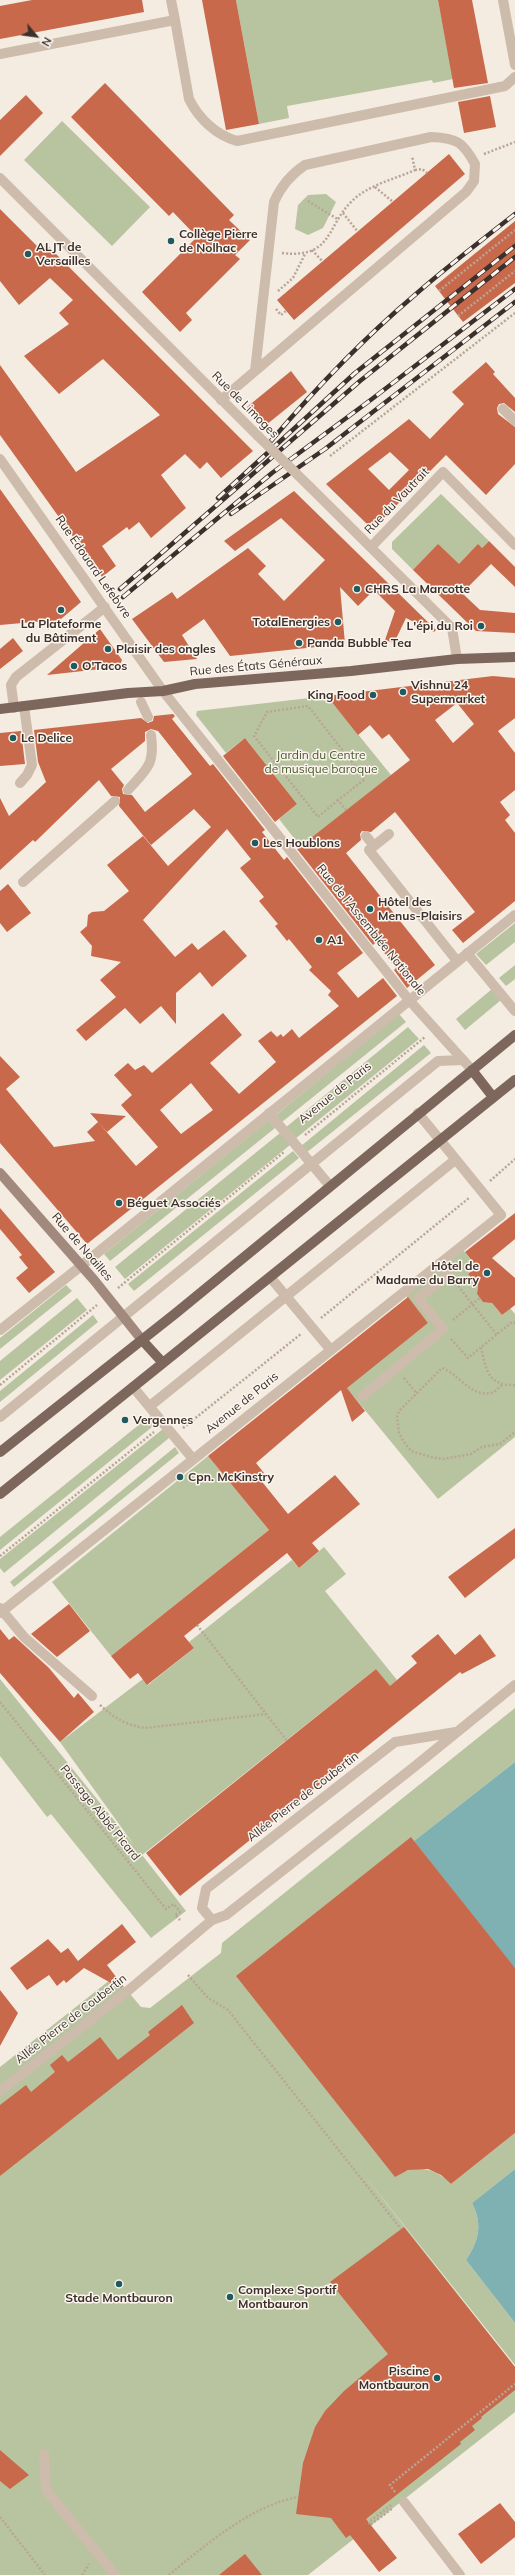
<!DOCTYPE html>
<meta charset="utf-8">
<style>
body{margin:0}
#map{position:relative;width:515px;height:2575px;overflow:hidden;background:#f4ebe1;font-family:Mulish,sans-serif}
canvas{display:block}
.north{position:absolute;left:16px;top:16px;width:40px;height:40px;-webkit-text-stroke:3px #fbf5ee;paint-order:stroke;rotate:119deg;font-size:11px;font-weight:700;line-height:16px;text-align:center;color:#3b302b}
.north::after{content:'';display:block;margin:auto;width:14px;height:18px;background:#3b302b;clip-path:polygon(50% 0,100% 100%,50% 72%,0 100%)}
</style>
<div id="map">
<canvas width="515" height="2575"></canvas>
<div class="north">N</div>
</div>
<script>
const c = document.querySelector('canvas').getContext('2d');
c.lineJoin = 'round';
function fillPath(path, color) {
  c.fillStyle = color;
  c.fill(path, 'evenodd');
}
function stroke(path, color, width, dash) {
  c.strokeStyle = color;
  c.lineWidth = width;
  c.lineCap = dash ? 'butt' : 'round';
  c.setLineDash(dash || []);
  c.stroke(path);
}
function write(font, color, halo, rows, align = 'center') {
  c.font = font + ' Mulish,sans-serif';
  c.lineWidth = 3;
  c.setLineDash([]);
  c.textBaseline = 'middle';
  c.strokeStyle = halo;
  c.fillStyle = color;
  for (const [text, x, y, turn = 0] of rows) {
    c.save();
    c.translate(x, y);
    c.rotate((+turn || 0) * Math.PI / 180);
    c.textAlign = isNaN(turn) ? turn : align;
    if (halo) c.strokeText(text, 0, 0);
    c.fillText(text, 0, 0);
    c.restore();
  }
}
const green = new Path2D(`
 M236 0H438L453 79 433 83 432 80 287 106 289 118 259 124Z
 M62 121 150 207 112 246 24 160Z
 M326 194 336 202 323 228 308 235 295 229 298 205 308 195Z
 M441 494 489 541 482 548 478 545 455 569 413 570 392 549V542Z
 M327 696 391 775 301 847 279 819 297 804 245 738 226 753 196 715 197 711Z
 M515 923V942L486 965 476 954Z
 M515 965V979L506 986 499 978Z
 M492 989 501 1000 465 1030 456 1019Z
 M399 1014 406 1022 282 1122 276 1115Z
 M408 1027 419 1039 295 1139 285 1128Z
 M424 1045 431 1053 306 1153 301 1146Z
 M269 1120 275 1128 110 1261 104 1254Z
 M280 1133 290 1145 125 1279 115 1267Z
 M293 1151 299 1158 134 1291 128 1284Z
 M463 1250 477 1267 468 1274 478 1286 477 1294 482 1300 492 1303 502 1315 510 1308 515 1314V1437L438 1499 346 1387 428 1323 406 1296Z
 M66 1285 72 1291 0 1349V1338Z
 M77 1298 87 1310 0 1380V1361Z
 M93 1315 98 1322 0 1402V1391Z
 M151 1415 157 1423 0 1550V1537Z
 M163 1429 169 1438 4 1573 0 1568V1559Z
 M175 1447 179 1453 14 1587 10 1582Z
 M208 1456 269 1530 111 1656 52 1582Z
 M324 1547 346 1574 325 1591 397 1680 390 1687 376 1669 142 1855 186 1911 151 1938 51 1814 47 1817 0 1756V1679L134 1845 60 1742 143 1679 148 1685 194 1648 189 1642 292 1560 299 1568Z
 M515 1708V1762L414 1841 411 1837 405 2171C422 2165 439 2171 451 2184L515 2133V2169L472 2203C483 2224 479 2241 466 2260L515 2323V2365L357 2166 515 2367V2412L308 2575H0V2067L115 1976 141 2007 150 2008 221 1953 222 1943Z`);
const water = new Path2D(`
 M515 1762V1969L414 1841Z
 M515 2169V2323L466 2260C479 2241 483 2224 472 2203Z`);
const building = new Path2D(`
 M32 0H142L144 12 0 39V6Z
 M202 0H236L259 124 226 130Z
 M438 0H472L488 83 454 88Z
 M105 83 234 215 229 220 250 240 235 255 240 259 186 313 192 320 180 332 142 292 197 237 173 212 169 216 71 117Z
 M26 95 43 113 0 156V120Z
 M490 96 496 127 464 133 458 102Z
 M449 154 465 174 294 320 277 300Z
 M0 209 41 250 46 244 253 451 221 478 207 462 200 469 185 454 161 475 186 508 151 538 139 522 129 530 127 527 102 546 116 566 102 577 0 435V365L76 472 160 415 103 359 59 394 24 356 69 324 59 313 73 300 50 278 19 305 0 281Z
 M515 221V283L463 322 435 286Z
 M486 362 495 372 493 374 515 398V412L504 403 499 404 497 408 498 414 515 427V464L486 495 446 455 376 526 368 525 326 484 409 419 430 439 464 404 452 392ZM390 452 409 470 389 490 368 469Z
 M291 371 307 392 266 425 247 407Z
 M0 489 81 602 48 630 45 621 0 625Z
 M294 491 436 630 434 632 406 618 394 643 385 640 395 611 374 590 358 606 340 587 345 644 230 656 204 619 182 635 197 659 164 662 132 619 172 592 177 599 248 548 266 566 258 574 284 601 325 560 281 518 235 551 224 541Z
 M489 541 515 567V587L491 564 462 593 480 610 515 613V633L476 631 413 570 438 544 459 564 478 544 482 548Z
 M100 629 122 660 119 667 47 675Z
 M13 638 23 651 0 669V649Z
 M493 676 515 678V718L498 731 515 753V790L500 802 510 815 505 820 515 833V901L463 943 452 930 475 912 395 812 371 832 362 831 360 834 361 840 346 853 435 965 407 988 394 970 396 968 376 942 373 945 297 849 410 760 389 734 382 739 370 725 358 735 327 696ZM457 703 474 724 453 743 435 720Z
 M173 714 175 716 172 719 210 766 213 764 265 830 262 832 284 860 287 857 363 953 337 973 358 998 383 978 397 996 87 1244 0 1143V1056L20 1077 6 1089 54 1147 95 1141 87 1132 98 1122 136 1166 158 1147 121 1105 132 1095 114 1075 128 1063 135 1070 144 1065 152 1073 223 1013 242 1035 210 1063 239 1094 276 1062 258 1041 271 1031 277 1037 281 1034 283 1037 292 1029 299 1038 339 1006 328 995 331 991 309 970 312 967 289 939 287 941 275 926 278 924 259 901 264 897 240 868 251 859 227 829 143 920 175 957 192 943 198 950 224 930 247 956 212 987 200 972 176 993V1024L161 1006 140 1024 125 1008 86 1041 76 1030 116 997 100 980 121 962 91 956 92 946 80 932 87 926 88 915 92 912 104 911 129 891 107 865 143 836 168 866 211 827 194 809 151 845 119 806 120 797 111 796 99 780 35 842 33 840 0 870V798L9 816 46 782 38 762 34 730 141 718 148 723 153 721 154 716ZM151 729 158 731 192 774 145 812 132 795 123 794 122 789 124 785 111 769 145 741V732ZM191 1083 213 1110 181 1134 160 1110Z
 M21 731 25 764 0 766V733Z
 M245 738 297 804 275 822 223 756Z
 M8 884 31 913 7 932 0 923V891Z
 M90 1113 126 1116 107 1132Z
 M0 1208 55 1272 29 1293 16 1278 28 1268 19 1257 22 1255 0 1229Z
 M515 1213V1239L492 1258 515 1278V1305L502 1315 492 1303 483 1302 477 1294 478 1286 468 1274 477 1267 465 1252Z
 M408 1297 428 1323 347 1388 365 1411 352 1422 341 1390 256 1463 264 1473 259 1478 288 1514 335 1475 360 1504 312 1543 319 1551 299 1568 287 1553 184 1636 194 1648 147 1685 138 1673 130 1679 111 1656 269 1530 208 1456Z
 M515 1528V1558L465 1598 448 1577Z
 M69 1604 90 1631 57 1657 31 1634Z
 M0 1629 9 1640 14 1636 49 1668 74 1698 78 1693 94 1712 60 1742 0 1673Z
 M438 1634 455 1655 480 1634 496 1656 462 1674 460 1672 180 1896 146 1853 376 1669 390 1686 417 1663 411 1656Z
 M411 1837 515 1968V2133L451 2184 441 2175 428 2169 408 2170 395 2177 236 1976Z
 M122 1924 136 1942 107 1965 123 1986 120 1988 84 1968 66 1983 64 1980 57 1986 49 1975 27 1990 10 1968 48 1939 61 1953 68 1948 78 1961Z
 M0 1990 18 2013 0 2046Z
 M182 2005 194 2023 0 2176V2105L26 2085 31 2092 55 2072 50 2065 62 2055 68 2062 100 2037 118 2060 150 2035 148 2032Z
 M404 2227 515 2367V2390L481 2417 482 2418 472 2426 475 2430 460 2442 461 2444 366 2519 397 2558 379 2572 350 2535 346 2538 331 2518 296 2514 303 2463 315 2427 325 2411 344 2391 388 2354 330 2282Z
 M0 2450 29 2475 10 2489 0 2481Z
 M500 2503 515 2522V2537L481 2564 458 2534Z
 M245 2554 262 2575H219Z`);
const path = new Path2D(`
 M484 154 515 142
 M415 170 422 169 427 173
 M375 187 393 202
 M308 201 339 220
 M343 213 358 232
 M312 250 323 262
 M282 253C333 259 326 226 352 201 368 185 395 179 415 170L412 156
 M278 291 293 278 305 254
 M439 291 515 230
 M276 309 281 315 286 311
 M458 316 515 271
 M330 456 515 313
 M338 800 318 817 254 736 267 712 308 706 365 779 338 800 346 810
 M305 1135 425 1037
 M490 1181 515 1159
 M458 1286 497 1335
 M118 1288 284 1152
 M321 1318 469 1198
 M453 1320 480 1298
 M451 1339 468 1358 512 1322 515 1323
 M481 1347C486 1370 488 1386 515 1385
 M404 1378 417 1394
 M0 1385 97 1305
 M502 1385 494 1392C473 1400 459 1374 442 1368L399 1411 397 1417 399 1433 404 1442 411 1451 431 1457 443 1459 471 1454 482 1447 500 1444 515 1432
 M183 1428 301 1334
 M0 1556 154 1432
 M197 1625 287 1741
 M0 1702 166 1909 174 1904 180 1912 175 1915 180 1920
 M100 1705C114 1718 126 1725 145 1728L266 1714
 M188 1975 208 1998 228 2010 401 2229
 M395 2492 390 2485 515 2384
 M391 2505 369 2522 370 2525 393 2508
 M0 2517 45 2575
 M82 2575 89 2564
 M169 2575C204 2546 252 2505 298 2497`);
const lane = new Path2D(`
 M171 0 175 20
 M503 0 515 65
 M0 54 175 20 189 99C199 119 216 135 237 141L505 86 515 77
 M221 400 466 192 474 181 475 164C463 142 457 138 431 137L305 165C290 175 281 186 274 202L255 371
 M141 702 148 717
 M20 783 27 775 32 765 24 706
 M128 790C147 769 155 765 151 735
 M389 834 369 850 457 961
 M366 836 374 846
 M23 882 115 801
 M467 953 515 1011
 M269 1113 330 1186
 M418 1113 501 1215
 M270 1277 330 1349
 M0 1330 81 1266
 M133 1387 193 1459
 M363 1396 443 1329 418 1298 449 1275 439 1264
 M150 1406 455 1160
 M0 1417 438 1061 463 1060
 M0 1608 24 1637 92 1696
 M0 2091 130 1989 212 1920
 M44 2454 46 2490 115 2575`);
const street = new Path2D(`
 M0 178 258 436
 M503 409 515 421
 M0 459 163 691 409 1000 472 1070
 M310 487 452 628 457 659
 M371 547 443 472 515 545
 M14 708 11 685 16 677 105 607
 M81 1266 515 915
 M0 1613 501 1215
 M456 1732 395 1742 206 1889 202 1908 212 1920 226 1915 414 1767 515 1685
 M404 2502 460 2575`);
const secondary = new Path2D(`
 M0 1173 94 1280 142 1340`);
const primary = new Path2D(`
 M0 709 128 693 163 691 195 684 351 671 457 659 515 657
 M472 1070 493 1097
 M142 1340 163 1363
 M0 1452 176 1313 515 1035
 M0 1494 515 1080`);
const rail = new Path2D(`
 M271 441C315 389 364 338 416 294 448 266 482 240 515 214
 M218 498 355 373 515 246
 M231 514 325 449 515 302
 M120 589 360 381 515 257
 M123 597 272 473 372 399 515 289`);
const streetBridge = new Path2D(`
 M258 436 310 487`);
const markers = [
 [171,241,4,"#1f5a5e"],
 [28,254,4,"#1f5a5e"],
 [357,589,4,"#1f5a5e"],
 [61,610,4,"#1f5a5e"],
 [338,622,4,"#1f5a5e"],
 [481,626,4,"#1f5a5e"],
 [299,643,4,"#1f5a5e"],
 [108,649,4,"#1f5a5e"],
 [74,666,4,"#1f5a5e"],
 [403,692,4,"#1f5a5e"],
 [373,695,4,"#1f5a5e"],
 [13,738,4,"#1f5a5e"],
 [255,843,4,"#1f5a5e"],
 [370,909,4,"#1f5a5e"],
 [319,940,4,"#1f5a5e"],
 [119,1203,4,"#1f5a5e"],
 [487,1273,4,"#1f5a5e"],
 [125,1420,4,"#1f5a5e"],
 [180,1477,4,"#1f5a5e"],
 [119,2284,4,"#1f5a5e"],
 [230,2297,4,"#1f5a5e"],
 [437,2378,4,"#1f5a5e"]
];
const poiNames = [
 ["Collège Pierre",179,234],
 ["de Nolhac",179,248],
 ["ALJT de",36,247],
 ["Versailles",36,261],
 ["CHRS La Marcotte",365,589],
 ["TotalEnergies",330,622,"right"],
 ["La Plateforme",61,624,"center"],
 ["du Bâtiment",61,638,"center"],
 ["L'épi du Roi",473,626,"right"],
 ["Panda Bubble Tea",307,643],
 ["Plaisir des ongles",116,649],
 ["O'Tacos",82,666],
 ["Vishnu 24",411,685],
 ["Supermarket",411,699],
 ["King Food",365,695,"right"],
 ["Le Delice",21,738],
 ["Les Houblons",263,843],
 ["Hôtel des",378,902],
 ["Menus-Plaisirs",378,916],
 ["A1",327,940],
 ["Béguet Associés",127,1203],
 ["Hôtel de",479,1266,"right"],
 ["Madame du Barry",479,1280,"right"],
 ["Vergennes",133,1420],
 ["Cpn. McKinstry",188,1477],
 ["Complexe Sportif",238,2290],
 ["Montbauron",238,2304],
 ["Stade Montbauron",119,2298,"center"],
 ["Piscine",429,2371,"right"],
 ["Montbauron",429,2385,"right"]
];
const streetNames = [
 ["Rue de Limoges",245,405,45],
 ["Rue du Vautrait",397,501,-46],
 ["Rue Édouard Lefebvre",93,567,55],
 ["Rue des États Généraux",256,666,-5],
 ["Rue de l'Assemblée Nationale",371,930,51],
 ["Avenue de Paris",335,1093,-39],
 ["Rue de Noailles",82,1247,49],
 ["Avenue de Paris",242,1403,-39],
 ["Allée Pierre de Coubertin",303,1797,-38],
 ["Passage Abbé Picard",100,1813,51],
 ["Allée Pierre de Coubertin",71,2019,-38]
];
const parkNames = [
 ["Jardin du Centre",321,755],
 ["de musique baroque",321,769]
];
fillPath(green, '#b8c4a0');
fillPath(water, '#7fb0b2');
fillPath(building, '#c8694b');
stroke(path, '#b9a596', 2.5, [2, 2]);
stroke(lane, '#cdbbac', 10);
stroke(street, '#cdbbac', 10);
stroke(secondary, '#a18a7d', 10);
stroke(primary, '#7d675c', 10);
stroke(rail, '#3b302b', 4.5);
stroke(rail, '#fbf5ee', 3, [9]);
stroke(streetBridge, '#cdbbac', 10);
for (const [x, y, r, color] of markers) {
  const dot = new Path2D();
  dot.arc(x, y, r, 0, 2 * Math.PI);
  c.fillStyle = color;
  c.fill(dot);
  stroke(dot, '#fbf5ee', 1.5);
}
write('bold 12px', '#3b302b', '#fbf5ee', poiNames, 'left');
write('12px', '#3b302b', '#fbf5ee', streetNames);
write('12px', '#4a5a2e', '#fbf5ee', parkNames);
</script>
